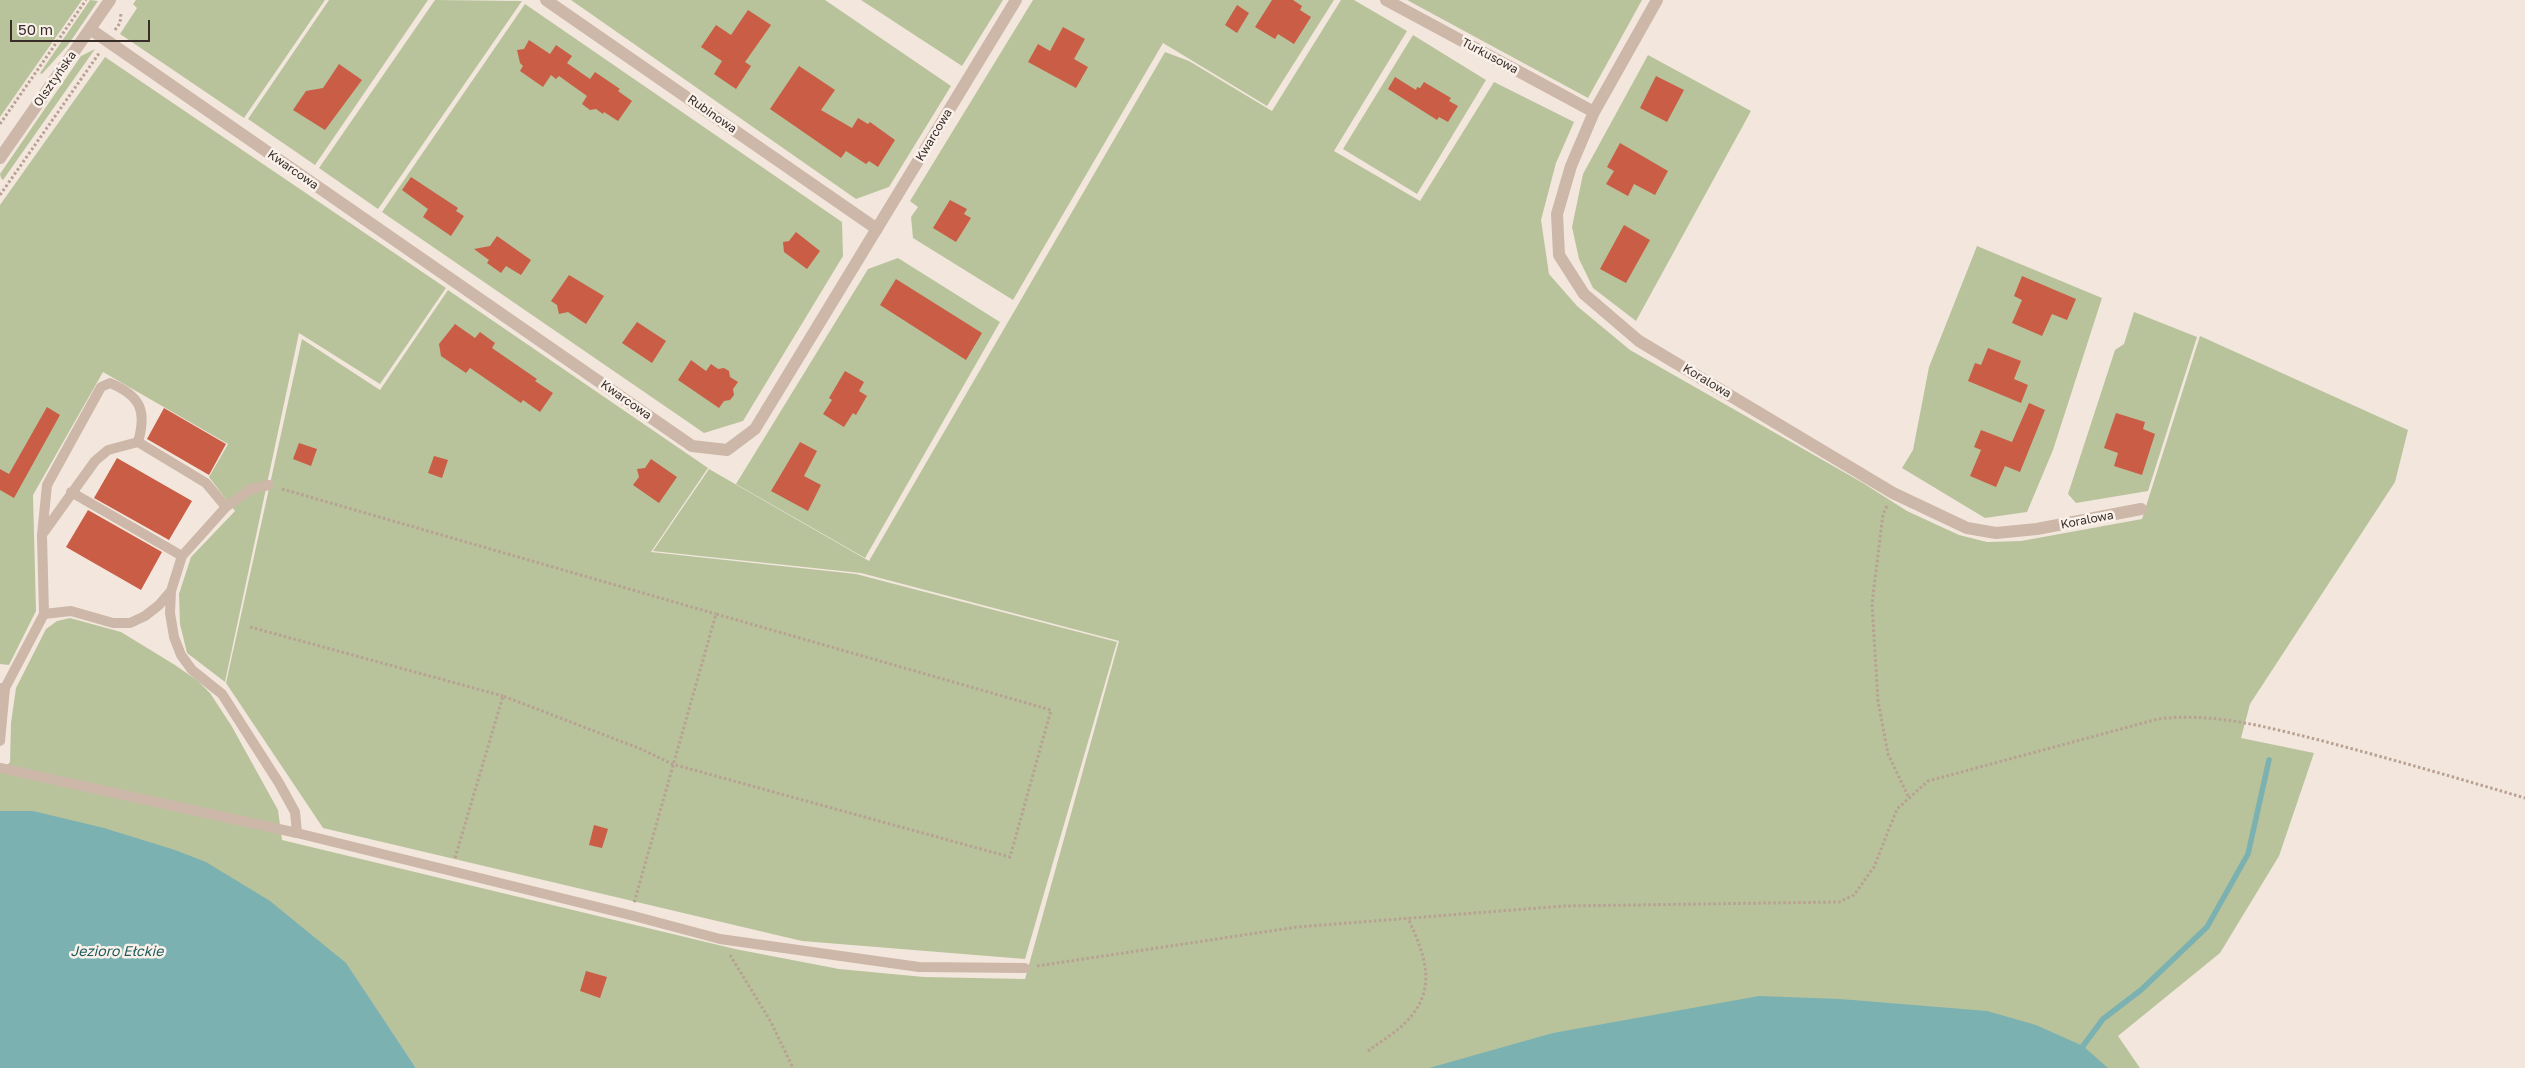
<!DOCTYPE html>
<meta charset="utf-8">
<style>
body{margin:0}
#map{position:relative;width:2525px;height:1068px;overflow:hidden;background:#f3e7dd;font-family:"Golos Text",sans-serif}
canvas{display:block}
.scale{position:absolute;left:10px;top:20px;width:140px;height:22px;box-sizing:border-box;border:2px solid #392d29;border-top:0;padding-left:6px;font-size:15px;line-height:18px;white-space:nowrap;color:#392d29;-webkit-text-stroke:4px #faf2ea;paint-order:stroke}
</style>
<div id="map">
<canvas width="2525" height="1068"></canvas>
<div class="scale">50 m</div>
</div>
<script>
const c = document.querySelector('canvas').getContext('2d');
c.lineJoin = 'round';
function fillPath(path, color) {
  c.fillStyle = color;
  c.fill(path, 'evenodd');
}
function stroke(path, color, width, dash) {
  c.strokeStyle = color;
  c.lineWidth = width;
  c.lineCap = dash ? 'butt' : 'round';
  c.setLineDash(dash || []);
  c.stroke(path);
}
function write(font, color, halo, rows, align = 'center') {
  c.font = font + ' "Golos Text",sans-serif';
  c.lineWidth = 5;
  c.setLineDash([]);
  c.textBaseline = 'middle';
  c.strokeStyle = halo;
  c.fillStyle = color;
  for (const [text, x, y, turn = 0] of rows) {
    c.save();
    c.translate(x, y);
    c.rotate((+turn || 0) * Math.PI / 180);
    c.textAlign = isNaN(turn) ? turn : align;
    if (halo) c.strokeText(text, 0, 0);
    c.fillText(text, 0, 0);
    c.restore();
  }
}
const green = new Path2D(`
 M0 0H82L0 117Z
 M90 0 98 1 68 45 42 74 40 73Z
 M136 0H325L244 118 120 34 137 8 133 4Z
 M329 0H428L315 165 248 119Z
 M435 0 522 1 378 209 319 168Z
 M571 0H825L951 86 889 187 856 199Z
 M861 0H1003L962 66Z
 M1033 0H1334L1267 106 1163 43 1013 300 913 238 911 217 918 207 910 201Z
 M1341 0H1354L1407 31 1334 151 1420 201 1494 82 1574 122 1556 163 1541 220 1549 274 1577 306 1630 350 1863 483 1907 511 1959 535 1987 542 2021 541 2142 519 2200 336 2408 430 2395 482 2250 704 2241 738 2314 753 2279 856 2220 953 2118 1036 2140 1068H416L346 964 33 811H0V772L10 762 11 723 16 688 46 629 57 621 70 618 121 632 175 665 198 681 210 693 231 725 278 810 282 840 735 949 839 969 924 977 1025 979 1119 641 861 573 653 551 709 469 869 561 1165 52 1189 61 1272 111Z
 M1407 0H1642L1588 98Z
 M525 4 842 222 843 256 743 421 704 433 382 212Z
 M1413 35 1486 80 1417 194 1343 149Z
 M95 49 3 180 1 178 0 174 81 56Z
 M1648 55 1751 111 1636 321 1593 288 1579 259 1572 227 1583 174Z
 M105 57 446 288 380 384 299 333 225 682 187 653 180 624 179 594 191 557 235 511 209 477 228 444 103 372 33 495 36 611 9 665 0 664V205Z
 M1977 246 2102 298 2053 450 2027 512 1985 518 1902 468 1913 450 1929 367Z
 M898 258 1000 322 865 558 736 484 868 269Z
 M448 290 708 468 651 552 856 574 1117 642 1025 959 802 941 323 828 226 683 302 339 380 390Z
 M2134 312 2197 337 2148 491 2076 503 2068 494 2115 350 2124 344Z`);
const water = new Path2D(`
 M0 811H33L104 828 175 850 206 862 270 901 346 963 416 1068H0Z
 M1759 996 1840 999 1987 1011 2036 1025 2083 1046 2108 1068H1429L1553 1033Z`);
const stream = new Path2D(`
 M2083 1046 2103 1019 2141 990 2207 927 2248 854 2269 760`);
const building = new Path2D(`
 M1272 0H1293L1302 6 1300 10 1311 17 1294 44 1278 34 1275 39 1255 27Z
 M1237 5 1249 13 1237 33 1225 25Z
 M748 10 771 25 745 62 751 66 736 89 714 74 722 61 701 47 716 25 731 35Z
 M1063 27 1085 39 1074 59 1088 67 1076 88 1028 62 1038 44 1050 51Z
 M529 40 550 54 556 45 572 56 567 63 590 79 595 72 620 89 618 91 632 101 618 121 604 112 603 114 596 109 590 110 582 104 587 96 559 76 556 79 551 75 543 87 520 71 523 66 520 63 517 50 524 49Z
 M339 64 362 80 325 130 293 110 306 91 323 88Z
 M799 66 835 90 821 110 852 128 858 118 868 124 870 122 895 140 878 167 869 161 866 164 846 151 841 158 770 109Z
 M1656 76 1684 90 1667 122 1640 108Z
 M1395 77 1416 90 1417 87 1420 88 1424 82 1451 98 1449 101 1458 106 1448 122 1439 117 1437 120 1388 89Z
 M1620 143 1668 171 1655 195 1634 184 1628 196 1606 184 1614 171 1607 167Z
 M411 177 458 208 456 211 464 216 451 236 423 217 428 209 402 190Z
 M950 200 967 209 964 214 971 218 956 242 933 228Z
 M1624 225 1650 240 1626 283 1600 269Z
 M796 232 820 251 807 269 784 252 783 242 789 241Z
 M497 236 531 260 521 275 506 266 501 273 487 263 489 260 474 249 490 246Z
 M569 275 604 296 586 324 568 312 559 314 557 305 551 301Z
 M2022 276 2076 299 2067 320 2052 314 2042 336 2012 323 2022 300 2014 296Z
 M896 279 982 333 966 360 880 305Z
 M637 322 666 341 652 363 622 343Z
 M455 324 475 338 480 332 495 343 492 348 537 379 535 381 553 393 540 412 523 400 521 403 470 368 466 373 441 356 439 344Z
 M1988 348 2021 361 2014 379 2028 385 2021 403 1968 381 1975 363 1981 365Z
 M691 360 706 371 711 364 718 369 724 368 729 371 730 377 738 382 733 389 734 395 730 400 724 401 719 408 678 380Z
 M845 371 864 382 859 391 867 396 856 415 853 413 844 427 823 414 832 400 829 398Z
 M2029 403 2045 410 2020 472 2005 466 1996 487 1970 476 1981 450 1974 447 1981 430 2012 442Z
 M47 407 60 415 14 498 0 490V469L9 474Z
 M164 408 226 444 209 475 147 439Z
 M2116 413 2145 422 2143 429 2155 434 2142 475 2114 466 2118 453 2104 448Z
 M800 442 817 451 804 476 821 485 808 511 771 491Z
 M299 443 317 449 311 466 293 459Z
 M434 456 448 460 442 478 428 473Z
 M117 458 192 501 169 540 94 498Z
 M651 459 677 477 659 503 633 485 639 477 637 469 645 468Z
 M88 510 162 552 141 590 66 547Z
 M594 825 608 829 602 848 589 845Z
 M586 971 607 977 600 998 580 991Z`);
const path = new Path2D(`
 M115 30 120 23 121 13
 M0 124 86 0
 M0 195 100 52
 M282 489 716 614
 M1887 506 1883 514 1872 604 1878 701 1888 754 1908 796
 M250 627 503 696
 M455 858 503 696 641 749 672 764 1010 857 1051 710 716 614 634 903
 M730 955 771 1022 793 1068
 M1037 966 1297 927 1564 906 1839 902 1854 895 1874 867 1897 809 1928 781 2158 719C2213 712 2266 727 2319 740 2388 758 2457 778 2525 798
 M1368 1051C1380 1042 1395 1033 1405 1023 1439 989 1425 956 1408 918`);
const service = new Path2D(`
 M71 492 182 556
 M44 532 95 461 108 450 138 442 206 483 226 507
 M171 591 170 613 174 637 181 655 192 670 222 694 279 783 295 812 297 833
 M44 614 42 535 47 485 101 387 110 383C141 396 147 411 138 442
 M0 688H5L0 741
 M5 688 44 614 71 611 113 623H130L145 616 159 605 171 591 182 556 226 507 251 489 269 485
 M0 768 297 833 630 915 720 939 919 967 1025 968`);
const minor = new Path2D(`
 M546 0 877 229
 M1386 0 1594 112
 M1657 0 1594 112 1571 166 1557 214 1559 255 1584 294 1639 341 1893 493 1967 528 1996 533 2037 529 2141 509
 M90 29 692 446 727 450 755 429 1016 0`);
const tertiary = new Path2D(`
 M0 158 110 0`);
const streetNames = [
 ["Turkusowa",1490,56,28],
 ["Olsztyńska",55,79,-55],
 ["Rubinowa",712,114,35],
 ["Kwarcowa",934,135,-59],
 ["Kwarcowa",293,170,35],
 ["Koralowa",1707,381,31],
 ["Kwarcowa",626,400,35],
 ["Koralowa",2087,520,-11]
];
const waterNames = [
 ["Jezioro Ełckie",117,952]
];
fillPath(green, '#b8c39c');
fillPath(water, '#7bb1b0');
stroke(stream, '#7bb1b0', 5.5);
fillPath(building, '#c95d45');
stroke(path, '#b8a092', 3, [2.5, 2.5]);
stroke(service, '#ccb7a8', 10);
stroke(minor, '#ccb7a8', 12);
stroke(tertiary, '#ccb7a8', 12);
write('12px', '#392d29', '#faf2ea', streetNames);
write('italic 14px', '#1d5b5c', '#faf2ea', waterNames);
</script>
